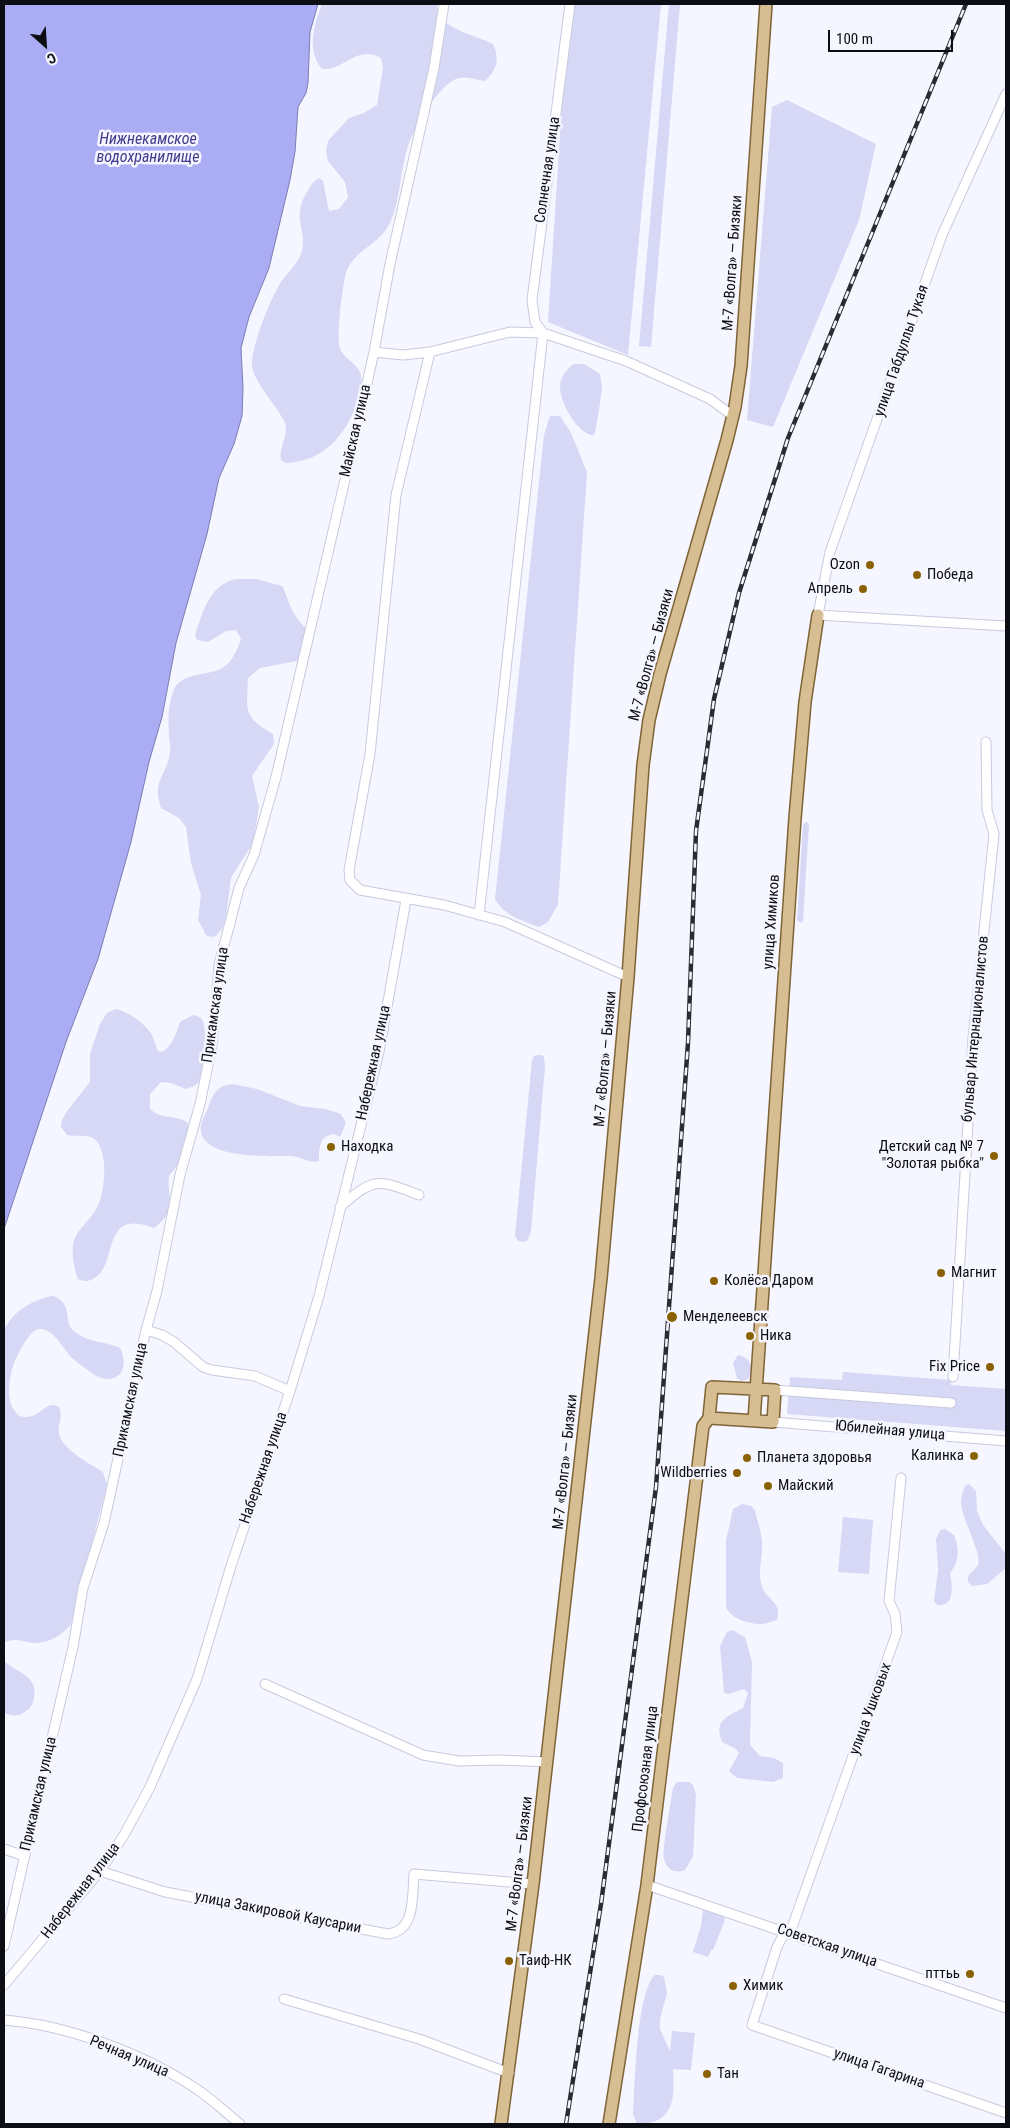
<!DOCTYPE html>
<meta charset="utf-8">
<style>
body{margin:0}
#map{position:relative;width:1010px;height:2128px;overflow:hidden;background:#f5f6ff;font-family:"Roboto Condensed",sans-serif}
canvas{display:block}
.frame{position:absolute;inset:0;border:5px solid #0d0d14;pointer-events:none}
.north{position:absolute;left:20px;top:20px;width:50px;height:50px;-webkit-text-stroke:4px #f5f6ff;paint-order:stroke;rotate:154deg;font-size:14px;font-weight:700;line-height:20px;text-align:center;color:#0d0d14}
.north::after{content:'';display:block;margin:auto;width:18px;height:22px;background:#0d0d14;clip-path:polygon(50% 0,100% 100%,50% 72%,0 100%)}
.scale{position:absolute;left:828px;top:30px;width:125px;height:22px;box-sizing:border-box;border:2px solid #0d0d14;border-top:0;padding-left:6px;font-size:15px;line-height:18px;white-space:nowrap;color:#0d0d14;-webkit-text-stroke:4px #f5f6ff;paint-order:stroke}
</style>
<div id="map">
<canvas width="1010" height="2128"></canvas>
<div class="frame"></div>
<div class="north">С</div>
<div class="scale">100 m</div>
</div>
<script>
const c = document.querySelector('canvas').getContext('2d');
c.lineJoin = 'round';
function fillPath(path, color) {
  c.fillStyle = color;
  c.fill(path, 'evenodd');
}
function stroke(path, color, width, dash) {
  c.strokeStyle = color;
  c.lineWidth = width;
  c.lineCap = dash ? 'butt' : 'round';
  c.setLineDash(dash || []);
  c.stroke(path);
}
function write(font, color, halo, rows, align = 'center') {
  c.font = font + ' "Roboto Condensed",sans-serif';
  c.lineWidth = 5;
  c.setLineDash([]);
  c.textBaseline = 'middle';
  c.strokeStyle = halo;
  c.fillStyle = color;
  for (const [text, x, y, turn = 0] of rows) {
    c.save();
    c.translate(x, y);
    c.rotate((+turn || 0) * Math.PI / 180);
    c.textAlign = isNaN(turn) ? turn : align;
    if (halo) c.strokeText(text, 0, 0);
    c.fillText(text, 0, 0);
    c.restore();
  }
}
const green = new Path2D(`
 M322 4H437C438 30 474 34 493 44 500 60 497 69 485 81 476 80 469 76 459 78 440 82 414 128 408 146 400 170 401 199 390 223 379 246 351 250 345 277 342 291 336 337 340 349 345 360 358 363 361 375 363 383 359 394 357 401 347 435 323 462 285 463L281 460C279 446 289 434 285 423 277 405 252 381 252 364 252 345 270 299 281 282 288 272 298 264 302 251 307 228 291 218 307 192 310 187 313 181 319 178L323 181 329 211 339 209 348 197 345 182 328 161 326 151 328 141 349 118 364 113 377 105 383 68 381 58C357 44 344 71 322 69 306 50 314 25 322 4Z
 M575 4H661L628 355 548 322 565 57Z
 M669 4H680L651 347 639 346Z
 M787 100 876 144 859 220 773 427 747 420 772 107Z
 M574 364H584L600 374C600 378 602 382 602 386 602 392 596 432 594 435 578 436 560 402 560 387 560 378 566 369 574 364Z
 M550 416H560L571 433 587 472 558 904 548 922 539 927C521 920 505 916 495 899L544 435Z
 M236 579H256L282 586C287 595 289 606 295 615 308 635 317 631 307 659L260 668 248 678C247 711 242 716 273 734L274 744 252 776 259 807 253 843 231 878 226 917 223 927 216 936 210 937 206 935 198 920 201 895 191 863 186 827 179 818 161 808C152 780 166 777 170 753 171 748 169 740 169 734 168 720 168 706 173 692 180 671 207 677 222 668 232 663 238 648 241 639L236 630 226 631 208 642 197 640 195 635C203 612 209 585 236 579Z
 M807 822 809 824 803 921 801 923 797 920 803 824Z
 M116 1009C127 1011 144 1023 150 1032 154 1037 155 1045 158 1051L162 1052C173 1046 176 1033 180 1022L193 1015C198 1016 201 1017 203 1021 207 1031 204 1071 199 1081 197 1086 191 1087 186 1089L171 1083 161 1082 150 1094V1109C162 1120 173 1114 187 1122L189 1127 182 1160 169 1176C166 1201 181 1207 154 1228 99 1207 120 1265 93 1279 87 1282 83 1281 78 1279 74 1269 70 1248 75 1238 81 1225 94 1217 99 1203 105 1189 109 1148 93 1138 86 1134 76 1137 67 1135L61 1127 62 1120 67 1111 90 1082V1054L100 1024 107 1013Z
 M539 1055 544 1056 545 1067 531 1231 527 1241 522 1242 517 1240 515 1235 532 1060 534 1056Z
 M232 1084 257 1089 300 1106 326 1109 341 1114 346 1123 340 1137 334 1134C319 1136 319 1148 319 1161 308 1164 301 1156 290 1156 270 1156 197 1160 201 1126 202 1119 207 1112 209 1105 214 1092 218 1086 232 1084Z
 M54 1296C73 1305 64 1320 72 1329 85 1343 105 1341 120 1348 131 1370 116 1388 93 1374 86 1369 78 1363 72 1358 63 1349 53 1327 38 1329 29 1331 16 1357 13 1366 10 1376 7 1393 11 1404 12 1408 16 1413 19 1416 40 1422 45 1398 59 1407 64 1417 57 1424 59 1434 62 1449 90 1464 103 1472L107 1485 71 1624C63 1635 49 1643 34 1643 22 1642 15 1637 4 1643V1331C11 1312 35 1298 54 1296Z
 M738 1355C750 1358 751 1363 752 1374L748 1379 741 1381 737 1378 733 1363Z
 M843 1372 951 1380V1385L1006 1389V1431L787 1414 790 1377 842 1380Z
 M969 1484 976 1491 977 1511 983 1525 1006 1554V1568L987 1584 972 1586 968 1582V1577C970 1572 975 1570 978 1565 983 1554 960 1517 961 1501 961 1497 963 1491 965 1486Z
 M742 1504 751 1506 755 1510C757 1521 762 1533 762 1544 763 1559 757 1572 762 1587 768 1601 782 1602 777 1620 772 1621 767 1624 761 1624 749 1624 731 1619 726 1607V1541L733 1509Z
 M843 1517 873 1520 869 1574 838 1572Z
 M945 1529 954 1535C960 1549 959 1562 950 1573 952 1585 956 1607 937 1605L934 1601 938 1570 936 1539 940 1530Z
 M732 1630 745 1637 752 1662 750 1745 760 1756 774 1758 783 1763V1778L773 1782 737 1778 729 1771 739 1753 736 1749 722 1742C714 1720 726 1717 743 1708L748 1693 744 1689 729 1694 724 1693 720 1646 727 1632Z
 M4 1661C16 1672 39 1676 34 1698 33 1703 31 1708 26 1711 19 1717 12 1716 4 1713Z
 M677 1782H689L693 1785 696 1795 693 1856 685 1870C675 1874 667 1870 664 1859 662 1849 671 1801 673 1788Z
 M703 1909 724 1915 725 1920 713 1950H711L708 1957 693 1952 701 1926Z
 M655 1975H660L664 1977 667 1993 660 2019V2029L670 2051 672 2031 695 2033 691 2070 673 2069C675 2099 674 2124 637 2124L633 2115C635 2087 636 1992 655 1975Z`);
const water = new Path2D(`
 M4 4H318L310 32 308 83 306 93 298 107 295 152 290 180 269 268 249 317 241 348 243 388 242 416 234 444 219 478 207 534 176 643 162 717 149 762 131 842 98 959 66 1042 4 1229Z`);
const minor = new Path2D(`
 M1006 94 942 235 830 552 818 615 1006 626
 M543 333 535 322 532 300 570 4
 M374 352 403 355 430 352 510 332 543 333 626 361 710 399 733 416
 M430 352 396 495 370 754 349 870 350 880 360 890 444 905 505 922 628 977
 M479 915 543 333
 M340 1207C374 1177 378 1179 419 1195
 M146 1330 162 1335 174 1342 203 1367 212 1370 255 1376 290 1391
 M953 1377 973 1038 994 834 987 810 986 742
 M775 1390 951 1403
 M773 1422 1006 1441
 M265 1684 423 1755 459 1761 500 1760 547 1762
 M4 1849 24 1856
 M100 1871 165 1892 388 1934C416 1931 412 1896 414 1874L533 1884
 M647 1885 1006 2008
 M785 1932 777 1947 752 2025 1006 2113
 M790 1933 897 1632 895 1614 889 1601 901 1478
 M4 1946 73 1647 83 1588 104 1523 146 1330 157 1291 180 1175 200 1104 212 1045 219 965 239 888 254 855 276 777 356 432 374 352 390 264 434 68 444 4
 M4 1985 100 1871 124 1835 150 1787 197 1679 231 1566 290 1391 319 1296 379 1052 406 900
 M284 1999 419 2039 509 2073
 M4 2020C68 2025 145 2054 198 2090 213 2100 226 2113 240 2124`);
const major = new Path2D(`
 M712 1387 775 1390 773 1422 709 1418Z
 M754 1421 795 818 805 702 818 615
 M501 2124 533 1884 601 1278 628 977 643 765 649 720 660 674 727 440 735 407 741 366 766 4
 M609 2124 647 1885 703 1426 709 1418`);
const rail = new Path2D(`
 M566 2124 601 1904 656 1487 688 1043 696 831 714 699 739 593 788 438 966 4`);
const markers = [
 [870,565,5,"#8a6100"],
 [917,575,5,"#8a6100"],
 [863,589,5,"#8a6100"],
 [331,1147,5,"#8a6100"],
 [994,1156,5,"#8a6100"],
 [941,1273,5,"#8a6100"],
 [714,1281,5,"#8a6100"],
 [672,1317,6,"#8a6100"],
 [750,1336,5,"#8a6100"],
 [990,1367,5,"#8a6100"],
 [974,1456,5,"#8a6100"],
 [747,1458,5,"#8a6100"],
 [737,1473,5,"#8a6100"],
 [768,1486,5,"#8a6100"],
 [509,1961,5,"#8a6100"],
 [970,1974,5,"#8a6100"],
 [733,1986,5,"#8a6100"],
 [707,2074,5,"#8a6100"]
];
const streetNames = [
 ["Солнечная улица",548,170,-82],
 ["М-7 «Волга» — Бизяки",733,263,-86],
 ["улица Габдуллы Тукая",902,351,-71],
 ["Майская улица",356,431,-77],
 ["М-7 «Волга» — Бизяки",652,655,-75],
 ["улица Химиков",772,922,-86],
 ["Прикамская улица",216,1005,-82],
 ["бульвар Интернационалистов",976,1029,-85],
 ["М-7 «Волга» — Бизяки",606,1059,-85],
 ["Набережная улица",374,1063,-78],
 ["Прикамская улица",131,1400,-78],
 ["Юбилейная улица",890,1431,5],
 ["М-7 «Волга» — Бизяки",566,1462,-84],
 ["Набережная улица",264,1468,-71],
 ["улица Ушковых",871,1709,-70],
 ["Профсоюзная улица",646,1769,-83],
 ["Прикамская улица",39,1794,-77],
 ["М-7 «Волга» — Бизяки",520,1864,-83],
 ["Набережная улица",81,1891,-52],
 ["улица Закировой Каусарии",278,1913,11],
 ["Советская улица",827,1946,19],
 ["Речная улица",129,2057,23],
 ["улица Гагарина",879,2069,19]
];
const poiNames = [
 ["Ozon",860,565,"right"],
 ["Победа",927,575],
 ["Апрель",853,589,"right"],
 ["Находка",341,1147],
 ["Детский сад № 7",984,1147,"right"],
 ["\"Золотая рыбка\"",984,1164,"right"],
 ["Магнит",951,1273],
 ["Колёса Даром",724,1281],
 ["Менделеевск",683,1317],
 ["Ника",760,1336],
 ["Fix Price",980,1367,"right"],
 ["Калинка",964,1456,"right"],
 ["Планета здоровья",757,1458],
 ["Wildberries",727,1473,"right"],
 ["Майский",778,1486],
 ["Таиф-НК",519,1961],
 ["пттьь",960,1974,"right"],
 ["Химик",743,1986],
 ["Тан",717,2074]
];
const waterNames = [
 ["Нижнекамское",148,140],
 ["водохранилище",148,158]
];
fillPath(green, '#d6d8f5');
fillPath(water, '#aaadf3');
stroke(water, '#7b7db0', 1);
stroke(minor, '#c8cade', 11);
stroke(major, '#7f6437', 14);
stroke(minor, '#fff', 9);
stroke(major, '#d7be92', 11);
stroke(rail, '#2b2b33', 4.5);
stroke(rail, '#f5f6ff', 2.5, [8]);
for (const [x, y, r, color] of markers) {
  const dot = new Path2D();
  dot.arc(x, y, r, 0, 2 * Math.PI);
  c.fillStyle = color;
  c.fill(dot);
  stroke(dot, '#f5f6ff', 2);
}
write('15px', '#0d0d14', '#f5f6ff', streetNames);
write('15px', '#0d0d14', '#f5f6ff', poiNames, 'left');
write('italic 16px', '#413b8c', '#f5f6ff', waterNames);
</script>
